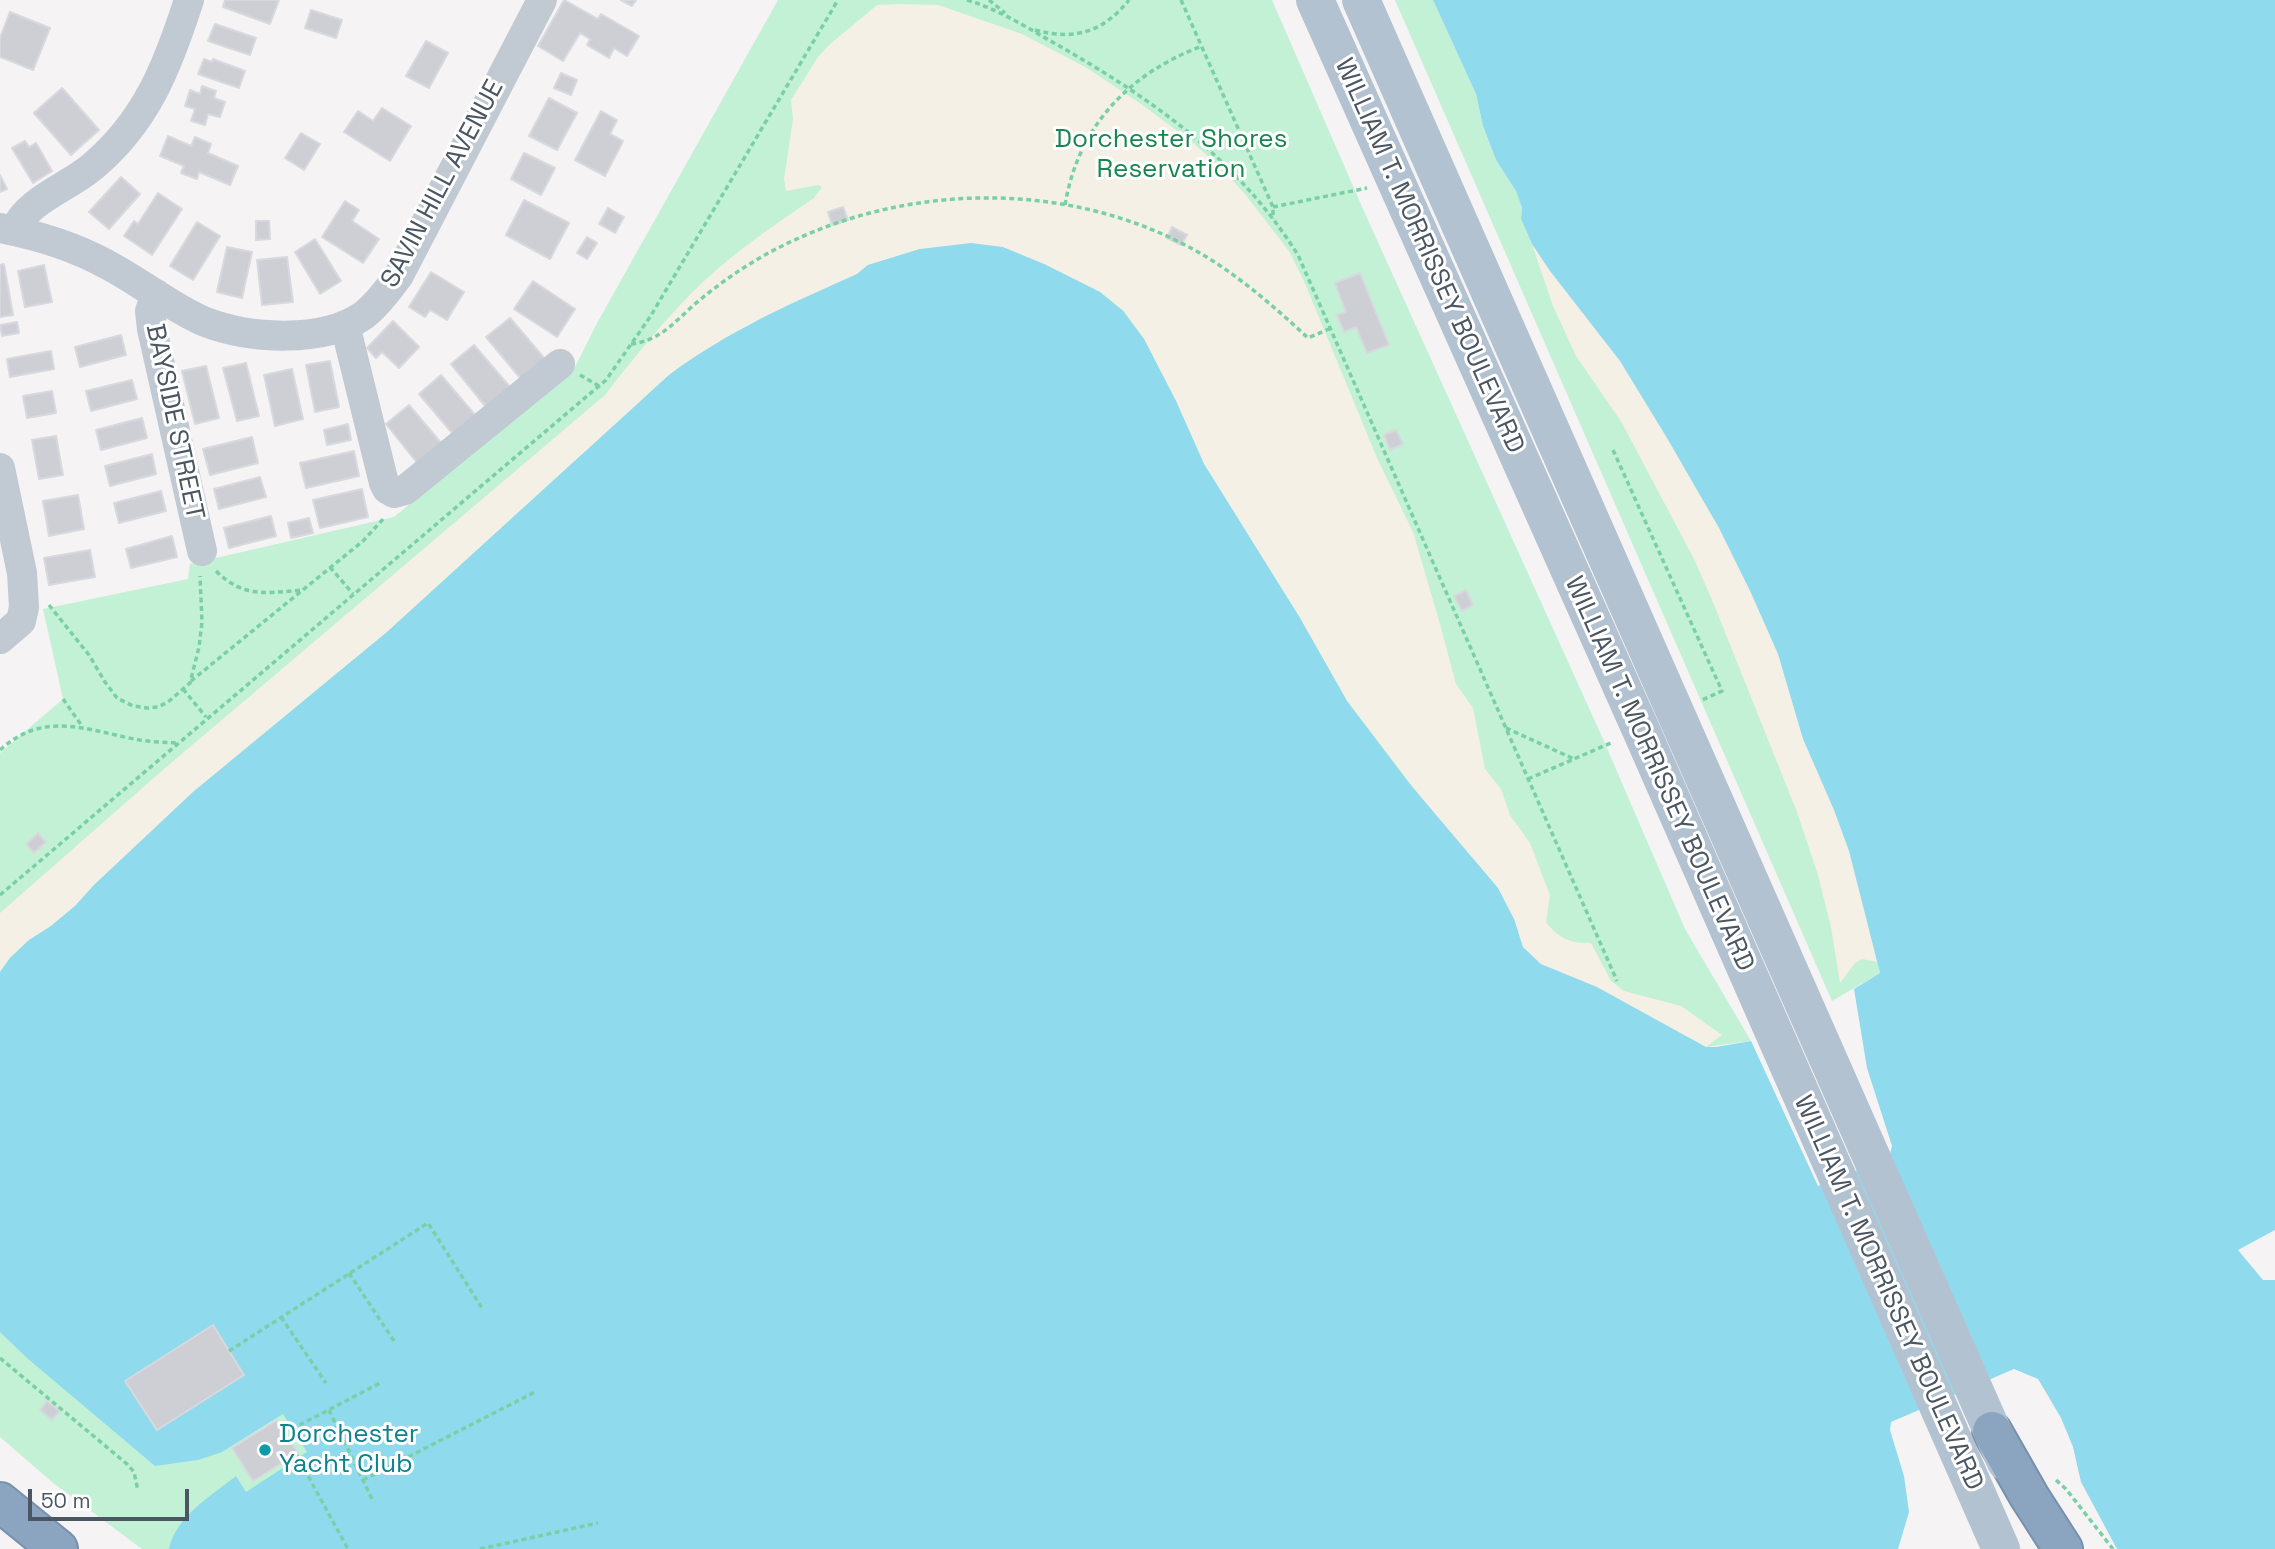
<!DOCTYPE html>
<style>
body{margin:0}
#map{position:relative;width:2275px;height:1549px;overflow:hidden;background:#f5f3f3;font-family:"Space Grotesk",sans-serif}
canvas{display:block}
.scale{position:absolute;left:28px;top:1489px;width:161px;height:32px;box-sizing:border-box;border:4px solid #4a5661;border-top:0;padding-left:9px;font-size:21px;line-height:24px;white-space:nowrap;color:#4a5661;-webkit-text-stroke:5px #fff;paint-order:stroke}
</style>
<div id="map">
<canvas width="2275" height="1549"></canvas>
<div class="scale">50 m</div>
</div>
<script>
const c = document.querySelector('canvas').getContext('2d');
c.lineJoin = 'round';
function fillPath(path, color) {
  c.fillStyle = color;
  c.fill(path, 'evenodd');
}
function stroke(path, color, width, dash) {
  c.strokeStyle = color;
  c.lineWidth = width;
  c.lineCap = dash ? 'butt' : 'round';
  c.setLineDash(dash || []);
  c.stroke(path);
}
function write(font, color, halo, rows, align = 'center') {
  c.font = font + ' "Space Grotesk",sans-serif';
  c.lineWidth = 6;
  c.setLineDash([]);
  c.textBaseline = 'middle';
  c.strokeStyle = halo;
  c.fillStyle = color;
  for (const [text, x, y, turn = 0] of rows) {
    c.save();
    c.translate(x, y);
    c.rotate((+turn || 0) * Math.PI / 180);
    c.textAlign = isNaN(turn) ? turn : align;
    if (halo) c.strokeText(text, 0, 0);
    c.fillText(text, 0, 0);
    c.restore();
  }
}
const green = new Path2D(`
 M778 0H1272L1363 209 1603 739 1685 929 1751 1041 1706 1047 642 398 583 451 328 1432 225 1549H142L52 1482 0 1437V753L63 699 43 609 188 579 190 564 394 517 576 365 596 325Z
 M1395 0H1433L1476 94 1483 126 1496 160 1516 191 1522 208 1521 219 1532 244 1550 271 1581 310 1866 912 1880 973 1832 1001Z`);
const sand = new Path2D(`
 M900 4 938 5 1022 34 1087 68 1141 104 1191 141 1222 169 1245 194 1289 251 1304 281 1377 458 1413 532 1440 624 1456 684 1473 708 1485 769 1501 789 1510 815 1530 843 1550 895 1546 922C1558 938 1571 944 1591 943L1611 981 1624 991 1681 1006 1722 1035 1706 1047 1597 987 1541 964 1523 947 1514 919 1347 701 1300 618 1204 464 1176 401 1144 339 1124 311 1100 292 1044 264 920 249 868 265 857 274 761 318 669 375 387 632 193 792 94 885 75 906 51 926 29 940 10 958 0 972V913L164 769 605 395C636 355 667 316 703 282 737 250 776 224 814 198L822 187 818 185 786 191 784 179 793 119 791 100 818 57 829 45 877 5Z
 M1532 244C1559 286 1594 322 1621 363 1681 454 1735 550 1777 651 1789 680 1793 713 1805 742 1813 765 1826 787 1835 810 1854 859 1866 911 1878 962L1862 959 1855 963 1840 983 1831 927 1818 875 1797 812 1715 607 1695 561 1622 423 1576 356 1553 306Z`);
const water = new Path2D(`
 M1433 0H2275V1230L2238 1250 2263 1280H2275V1549H2117L2081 1482 2073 1447 2061 1418 2047 1394 2038 1379 2014 1369 1891 1422 1890 1430 1904 1476 1909 1512 1898 1549H169C176 1516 211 1496 236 1476L246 1492 307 1452 283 1414 222 1452 198 1460 155 1466 27 1358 0 1332V972L10 958 29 940 51 926 75 906 94 885 193 792 387 632 669 375C726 332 792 303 857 274L868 265 920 249 971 243 1003 247 1044 264 1100 292 1123 311 1144 339 1176 401 1204 464 1300 618 1347 701 1409 783 1498 888 1514 919 1523 947 1541 964 1597 987 1706 1047H1716L1751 1041 1818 1186 1885 1159 1890 1154 1892 1146 1867 1068 1854 989 1880 973 1849 851 1834 810 1803 739 1778 654 1751 593 1719 528 1667 438 1620 361 1550 271 1532 244 1521 219 1522 208 1516 191 1496 160 1483 126 1476 94Z`);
const building = new Path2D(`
 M225 0H279L270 24 223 7Z
 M564 0 598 19 601 14 639 36 627 56 614 48 609 58 587 45 590 39 580 33 563 61 538 46Z
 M621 0H636L632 6Z
 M311 10 342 20 336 38 305 28Z
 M10 12 50 28 33 70 0 57V38Z
 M215 24 256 38 250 55 208 41Z
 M426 41 448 53 429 88 406 76Z
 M204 59 212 62 213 59 245 71 239 88 198 74Z
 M561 73 577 80 571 95 554 88Z
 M202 86 216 91 214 98 225 102 220 117 208 114 205 125 191 121 195 109 185 106 190 90 200 94Z
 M62 88 99 130 71 155 34 113Z
 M549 98 577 113 557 150 529 136Z
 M382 108 411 126 390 161 344 132 358 111 373 121Z
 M601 111 617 120 610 134 623 141 605 176 575 160Z
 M301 133 320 144 304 170 285 158Z
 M168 136 191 146 195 137 211 144 208 153 238 166 230 185 199 172 197 179 181 173 184 166 160 156Z
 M25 141 29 147 36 143 52 171 33 183 12 148Z
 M524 153 555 168 541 195 511 179Z
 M0 175 7 189 0 192Z
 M121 177 140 194 109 229 89 212Z
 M158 193 182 209 152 255 124 236 134 221 138 224Z
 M524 200 569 223 550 259 506 235Z
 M345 201 359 210 352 221 379 239 363 263 322 237Z
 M843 207 848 220 832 225 828 212Z
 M608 208 624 217 615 233 599 224Z
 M256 221H269L270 239 256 240Z
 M197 222 220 236 193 280 170 266Z
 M1172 227 1187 235 1181 245 1167 238Z
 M587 237 597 243 587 259 577 253Z
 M315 239 341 281 320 294 295 252Z
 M227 247 252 252 242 298 217 292Z
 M287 257 293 302 262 305 257 260Z
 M4 264 13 315 0 317V265Z
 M44 265 52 302 25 307 18 271Z
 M431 272 464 292 447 320 430 310 425 317 409 307Z
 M1360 273 1389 345 1367 353 1356 327 1344 332 1337 315 1346 312 1335 283Z
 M533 281 575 309 557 337 514 309Z
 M510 318 545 359 521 379 486 337Z
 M393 321 419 347 399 368 382 352 376 358 367 348Z
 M17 322 19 333 2 336 0 325Z
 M121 335 126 355 80 367 75 347Z
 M474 345 510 387 486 407 451 364Z
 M51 351 54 369 10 377 7 359Z
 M330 361 339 407 315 412 306 365Z
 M246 363 259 416 237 421 223 368Z
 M206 366 219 418 195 424 182 371Z
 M292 369 303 419 275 426 264 375Z
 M441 375 475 415 453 434 419 394Z
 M132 380 137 399 91 411 86 391Z
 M52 391 56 413 27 418 23 396Z
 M409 405 442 444 418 464 386 424Z
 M142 418 147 438 101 450 96 430Z
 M348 424 351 440 327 445 324 430Z
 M1396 430 1403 444 1390 450 1384 435Z
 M56 436 63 475 39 479 32 440Z
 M252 437 258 463 210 475 203 449Z
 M354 451 359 476 306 488 300 463Z
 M152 454 156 474 110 486 105 466Z
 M260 477 266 497 219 509 214 489Z
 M362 489 368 517 320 528 313 500Z
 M161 491 166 511 119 523 114 503Z
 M78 495 84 529 49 536 43 501Z
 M271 516 276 536 229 548 224 528Z
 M309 518 313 533 291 538 288 523Z
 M172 536 177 557 131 568 126 549Z
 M90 550 95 577 49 585 44 558Z
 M1466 590 1473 605 1462 611 1454 596Z
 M38 833 46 842 34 853 26 844Z
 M213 1325 244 1375 157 1430 125 1381Z
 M47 1401 60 1411 52 1420 40 1410Z
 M277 1420 298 1453 253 1481 232 1448Z`);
const path = new Path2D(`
 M967 0C998 9 1026 27 1054 43 1151 98 1237 158 1298 255L1617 981
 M989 0 1005 13
 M1181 0 1273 207V219
 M1035 30C1075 41 1103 32 1129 0
 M1065 205C1078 127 1128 74 1202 46
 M1273 207 1367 188
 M631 344C664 340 677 318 701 299 724 280 749 263 776 249 911 179 1083 179 1213 261 1247 283 1278 310 1308 338L1329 329
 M580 375 599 386
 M1613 450 1722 691 1700 701
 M330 567 353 594
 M216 571C243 598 267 593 302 590
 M49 605 89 655 105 682 117 698 133 706 148 708 158 707 168 702 190 683 199 647 202 622 200 576
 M191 681 363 541 385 517
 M183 689 206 717
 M63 699 82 726
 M1506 728 1574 759
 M0 750C43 711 84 729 134 739 148 742 163 742 177 743
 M1528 779 1613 742
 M0 895 606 380 650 317 838 0
 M349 1273 396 1344
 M281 1317 326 1383
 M229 1351 428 1223 482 1308
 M0 1358 127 1464 134 1472 138 1491
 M329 1410 373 1501
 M292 1429 382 1382
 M296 1454 348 1549
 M363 1480 535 1392
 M2056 1480 2066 1489 2113 1549
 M480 1549 598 1523`);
const minor = new Path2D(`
 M0 228C36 235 73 246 106 264 139 281 169 306 203 321 248 339 323 344 364 315 378 304 389 289 399 275L542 0
 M14 231C28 199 67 188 92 167 147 121 168 65 189 0
 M156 294 150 311 152 329 202 551
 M345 325 384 483 387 489 394 493 405 490 560 364
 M0 468 22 573 24 607 21 621 0 639`);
const major = new Path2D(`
 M1315 0 1641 730 2001 1549
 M1361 0 2006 1462`);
const highway = new Path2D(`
 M1992 1431 2029 1496 2063 1549
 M0 1502 58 1549`);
const markers = [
 [265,1450,7,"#0f9aa8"]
];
const parkNames = [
 ["Dorchester Shores",1171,140],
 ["Reservation",1171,170]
];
const streetNames = [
 ["SAVIN HILL AVENUE",443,184,-62],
 ["WILLIAM T. MORRISSEY BOULEVARD",1429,256,66],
 ["BAYSIDE STREET",174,422,78],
 ["WILLIAM T. MORRISSEY BOULEVARD",1659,774,66],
 ["WILLIAM T. MORRISSEY BOULEVARD",1888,1293,66]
];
const cultureNames = [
 ["Dorchester",279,1435],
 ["Yacht Club",279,1465]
];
fillPath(green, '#c3f1d5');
fillPath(sand, '#f5f0e5');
fillPath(water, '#90daee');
fillPath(building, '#cdcfd5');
stroke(building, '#d7d9de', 2);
stroke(highway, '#7690ad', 42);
stroke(path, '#7ad0a6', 3.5, [5, 3.5]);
stroke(minor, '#c1cad2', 30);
stroke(major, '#b3c2d1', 38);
stroke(highway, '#8ba5c1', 38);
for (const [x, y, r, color] of markers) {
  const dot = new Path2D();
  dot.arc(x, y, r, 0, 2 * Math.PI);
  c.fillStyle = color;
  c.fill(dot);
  stroke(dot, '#fff', 2.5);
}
write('26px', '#17864f', '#fff', parkNames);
write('26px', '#4a5661', '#fff', streetNames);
write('26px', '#0d838f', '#fff', cultureNames, 'left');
</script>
